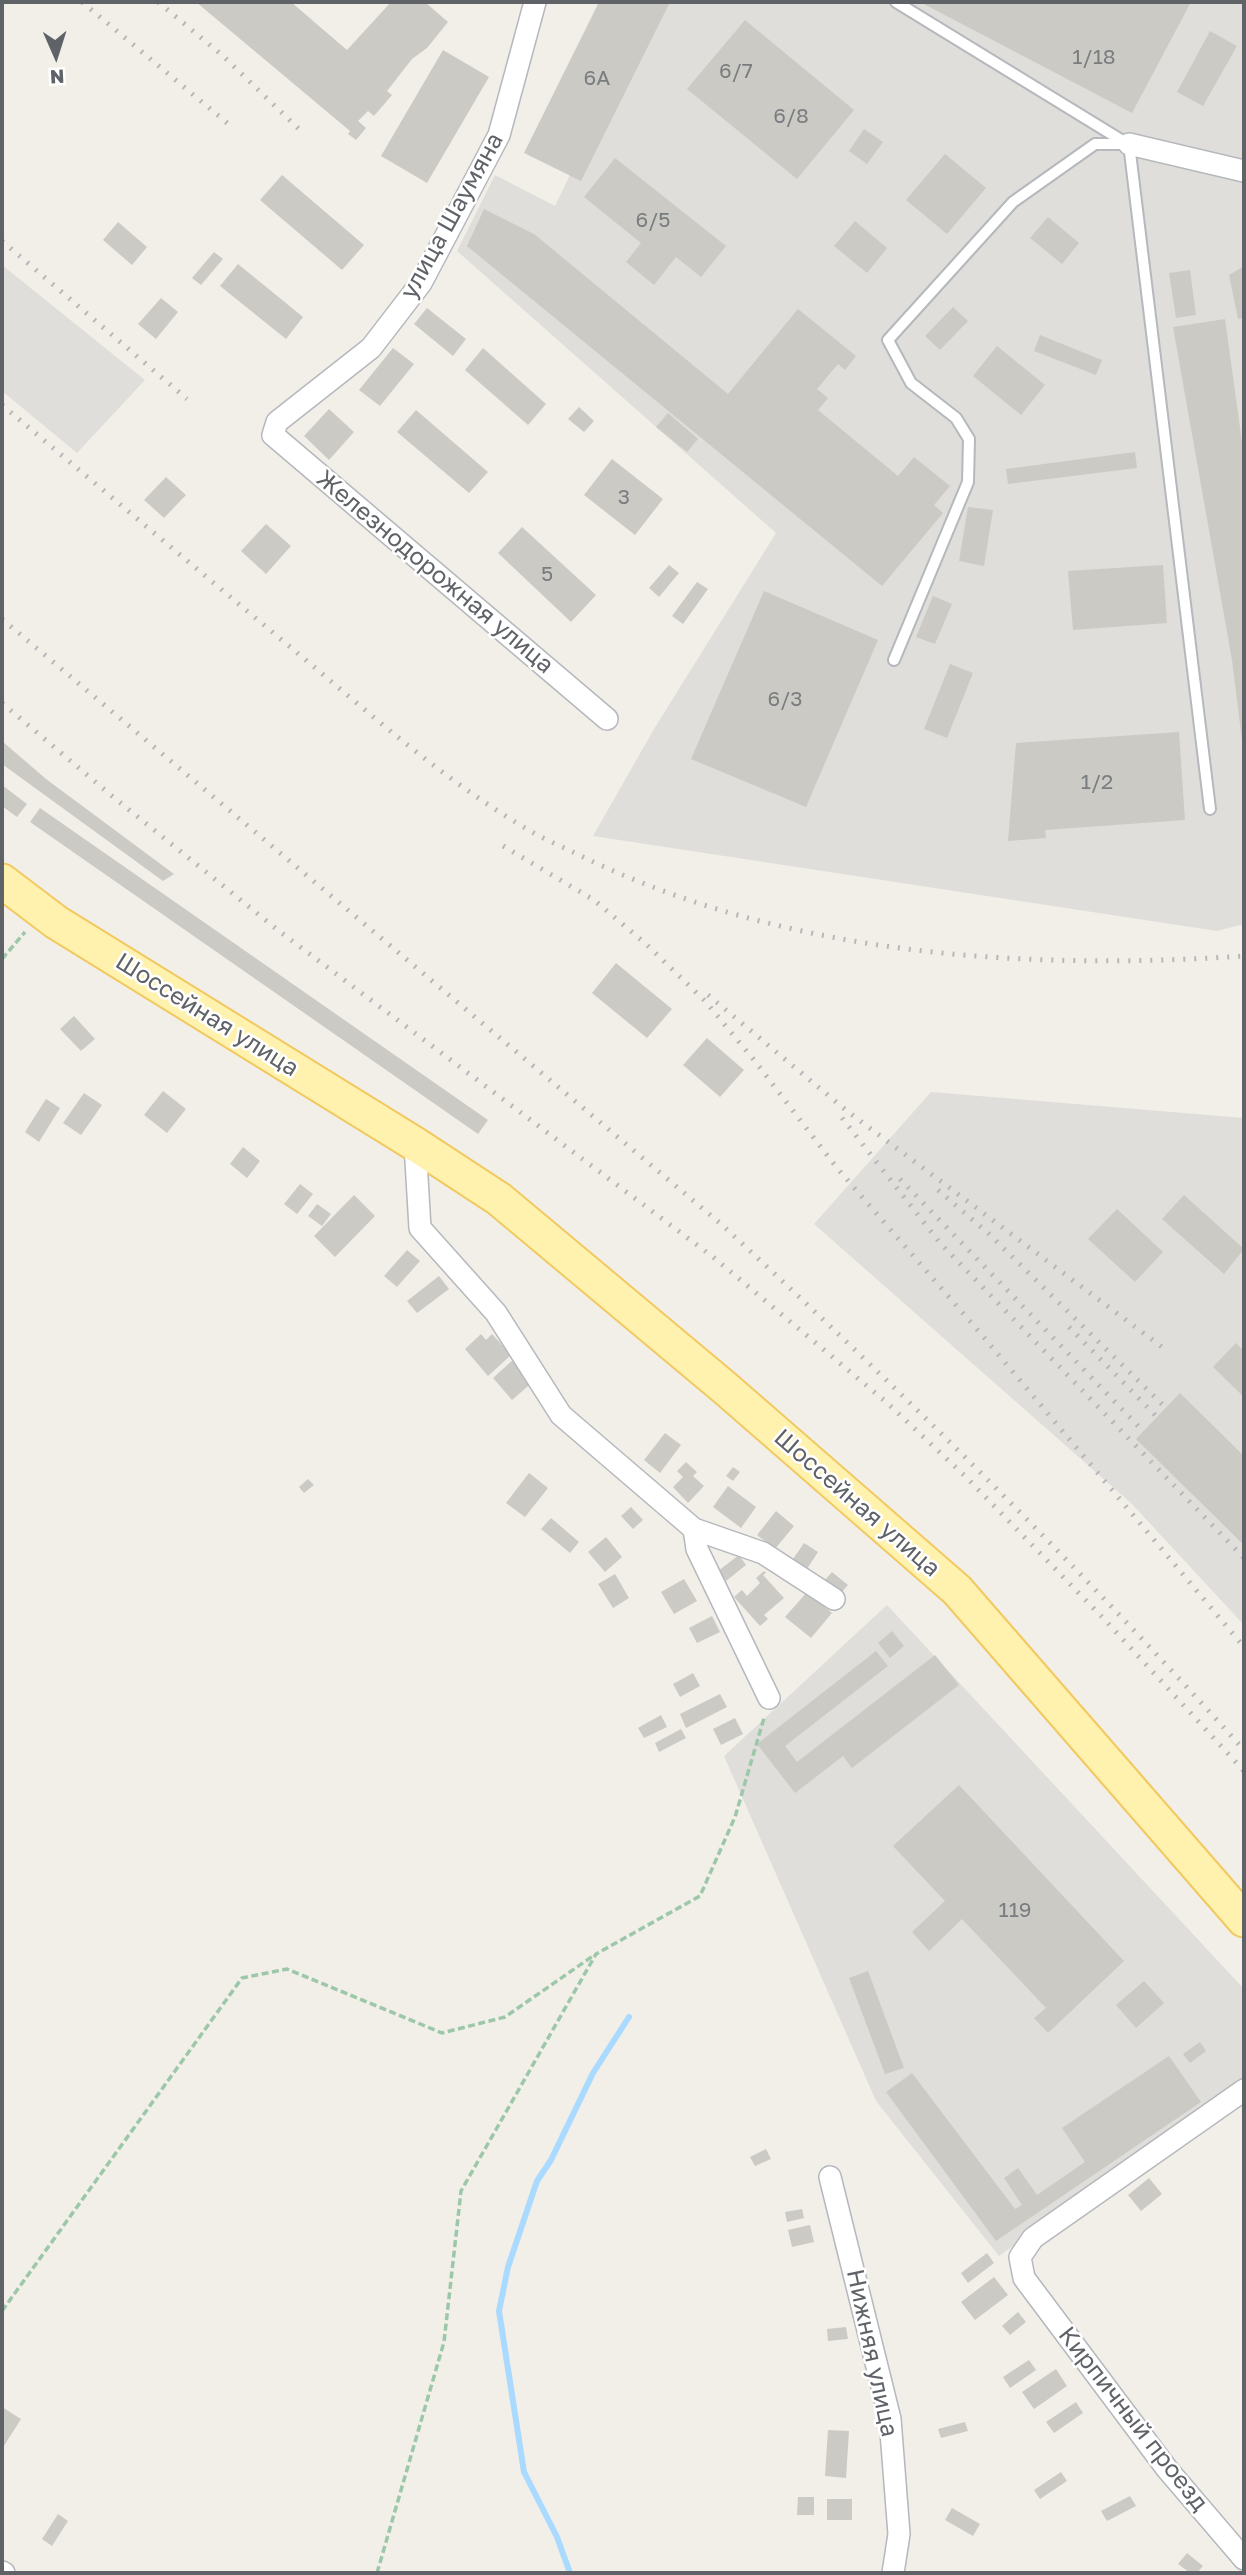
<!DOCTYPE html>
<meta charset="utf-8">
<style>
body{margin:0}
#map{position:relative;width:1246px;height:2575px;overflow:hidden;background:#f1efe8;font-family:"Golos Text",sans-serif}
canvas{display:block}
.frame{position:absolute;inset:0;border:4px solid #5f6368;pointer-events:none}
.north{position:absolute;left:21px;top:21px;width:70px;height:70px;-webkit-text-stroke:5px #fff;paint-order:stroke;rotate:177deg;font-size:19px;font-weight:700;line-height:28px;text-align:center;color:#5f6368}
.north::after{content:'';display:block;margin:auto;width:24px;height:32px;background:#5f6368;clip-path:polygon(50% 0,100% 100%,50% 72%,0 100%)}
</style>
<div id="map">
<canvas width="1246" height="2575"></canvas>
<div class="frame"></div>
<div class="north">N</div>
</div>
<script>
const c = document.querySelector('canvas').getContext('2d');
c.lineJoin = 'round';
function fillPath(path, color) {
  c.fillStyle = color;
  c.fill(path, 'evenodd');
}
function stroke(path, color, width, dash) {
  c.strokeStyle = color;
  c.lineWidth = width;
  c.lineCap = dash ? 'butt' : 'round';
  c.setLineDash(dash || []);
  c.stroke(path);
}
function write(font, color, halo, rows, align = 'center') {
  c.font = font + ' "Golos Text",sans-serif';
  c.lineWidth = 5;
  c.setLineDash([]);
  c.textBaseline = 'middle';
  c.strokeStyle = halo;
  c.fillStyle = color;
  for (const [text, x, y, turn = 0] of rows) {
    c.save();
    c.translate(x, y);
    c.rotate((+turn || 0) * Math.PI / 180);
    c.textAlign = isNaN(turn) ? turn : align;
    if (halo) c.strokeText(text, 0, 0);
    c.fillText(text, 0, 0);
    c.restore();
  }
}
const industrial = new Path2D(`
 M653 2H1244V924L1217 931 593 836 654 729 776 533 457 251 495 175 555 206Z
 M2 265 145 380 77 453 2 391Z
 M931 1092 1244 1118V1625L1132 1504 814 1224Z
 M887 1605 1244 1989V2080L999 2256 876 2101 724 1756Z`);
const stream = new Path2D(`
 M570 2573 557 2537 524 2472 499 2311 508 2267 537 2181 551 2160 593 2073 629 2017`);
const building = new Path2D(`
 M196 2H291L347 50 391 2H425L448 22 427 48 412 59 387 91 392 95 374 116 368 111 358 121 366 128 356 140 348 134 350 131Z
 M599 2H670L581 181 524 153Z
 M920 2H1191L1132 113Z
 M745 20 854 110 797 179 687 89Z
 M1210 31 1237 46 1203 106 1177 92Z
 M443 50 489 77 427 183 381 156Z
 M864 129 883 142 867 164 849 151Z
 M945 154 986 188 947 234 906 200Z
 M615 158 726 246 701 277 676 257 654 285 626 262 641 243 584 197Z
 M282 175 364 245 342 270 260 200Z
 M484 209 534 234 728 394 798 309 856 356 845 370 838 364 817 389 828 398 818 410 898 476 914 457 950 486 934 505 943 513 882 586 467 246Z
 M1048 217 1079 243 1062 264 1030 238Z
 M855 221 887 248 867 273 834 246Z
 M118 222 147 247 132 265 103 240Z
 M214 252 223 259 201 285 192 278Z
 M238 264 303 317 286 339 220 286Z
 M1244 266V318L1238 319 1229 275Z
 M1190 270 1196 315 1176 318 1169 273Z
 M161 298 178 312 156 339 138 324Z
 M953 307 968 321 940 350 925 336Z
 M427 308 466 339 453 356 414 324Z
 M1225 319 1242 442 1244 441 1243 748 1232 660 1173 327Z
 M1040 335 1102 360 1096 375 1034 351Z
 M997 346 1045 385 1021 415 973 376Z
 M393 348 414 364 380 406 359 390Z
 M483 348 546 404 528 425 465 370Z
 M579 407 594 421 584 432 568 419Z
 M329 409 354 432 329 460 304 436Z
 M416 410 488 472 469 493 397 432Z
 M668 413 698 439 687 452 656 427Z
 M1135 452 1137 468 1008 484 1006 469Z
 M612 459 663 499 635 535 584 495Z
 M166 477 186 495 164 518 144 500Z
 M968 507 993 510 984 566 959 561Z
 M266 524 291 546 266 574 241 551Z
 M522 527 596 595 571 622 498 553Z
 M669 565 679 573 659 597 649 588Z
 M1163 565 1167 623 1073 630 1068 571Z
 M697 582 708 589 683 624 672 616Z
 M764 591 878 640 806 807 691 759Z
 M933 596 952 604 935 644 916 637Z
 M950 664 973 673 947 738 924 729Z
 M1179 732 1185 820 1045 830 1046 838 1008 841 1016 743Z
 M2 741 46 779 174 874 163 881 2 764Z
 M2 785 27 804 17 817 2 806Z
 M40 808 488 1120 478 1134 30 822Z
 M616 963 672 1009 647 1038 592 993Z
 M74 1016 95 1039 81 1051 60 1029Z
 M707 1038 744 1070 720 1097 683 1065Z
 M163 1091 186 1109 167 1133 144 1115Z
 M84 1093 102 1105 81 1135 63 1123Z
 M46 1099 60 1108 39 1142 25 1132Z
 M243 1147 260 1161 247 1178 230 1164Z
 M300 1184 313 1194 297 1214 284 1204Z
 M354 1195 375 1216 335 1257 314 1236Z
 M1184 1195 1244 1249 1224 1274 1162 1219Z
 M317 1204 331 1214 322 1226 308 1216Z
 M1117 1209 1163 1252 1135 1282 1088 1239Z
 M407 1250 420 1261 397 1287 384 1276Z
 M439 1276 449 1289 417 1313 407 1301Z
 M481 1334 486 1340 492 1334 511 1355 488 1376 465 1349Z
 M1236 1343 1244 1351V1397L1213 1367Z
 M515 1358 535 1380 512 1400 493 1378Z
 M1180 1393 1244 1456V1545L1136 1439Z
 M665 1433 681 1445 660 1473 644 1460Z
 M686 1462 697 1472 693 1476 704 1486 688 1503 673 1487 683 1477 677 1471Z
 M733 1467 740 1472 733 1481 726 1476Z
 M529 1473 548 1488 525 1517 506 1503Z
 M308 1479 314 1485 304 1493 299 1487Z
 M728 1486 756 1507 741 1528 713 1507Z
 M631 1507 643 1520 633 1529 621 1516Z
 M776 1511 794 1526 775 1549 757 1535Z
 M551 1518 579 1542 570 1553 541 1529Z
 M606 1537 622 1557 605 1572 588 1552Z
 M804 1543 818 1552 807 1569 793 1559Z
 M739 1555 746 1565 726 1581 718 1571Z
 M764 1571 766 1573 763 1575 784 1598 764 1615 768 1619 760 1626 734 1597 742 1590 747 1596 760 1583 756 1578Z
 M832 1572 848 1585 841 1593 825 1580Z
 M615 1574 629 1598 613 1608 598 1584Z
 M684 1579 697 1601 674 1614 661 1592Z
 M807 1592 832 1613 811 1638 785 1617Z
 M712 1616 720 1632 697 1643 689 1628Z
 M892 1631 904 1646 890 1658 878 1643Z
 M876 1651 888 1666 785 1746 797 1762 935 1655 959 1685 852 1768 843 1756 795 1793 757 1744Z
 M693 1673 700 1686 680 1697 673 1684Z
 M720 1694 727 1707 686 1728 680 1714Z
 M661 1715 667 1727 644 1738 638 1728Z
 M735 1718 743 1734 721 1745 713 1729Z
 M681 1729 686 1738 659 1752 655 1743Z
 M959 1785 1124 1961 1048 2033 1034 2018 1046 2008 962 1919 929 1951 912 1932 945 1901 893 1846Z
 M868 1971 904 2068 885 2074 849 1978Z
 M1144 1981 1164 2003 1136 2028 1116 2005Z
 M1200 2042 1206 2051 1190 2063 1183 2054Z
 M1169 2056 1201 2102 996 2241 886 2092 912 2073 1015 2209 1022 2205 1004 2178 1018 2168 1037 2195 1085 2162 1062 2128Z
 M766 2149 771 2159 755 2166 750 2157Z
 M1149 2178 1162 2194 1141 2211 1128 2195Z
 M802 2209 804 2218 787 2222 785 2212Z
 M810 2225 814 2242 792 2247 788 2230Z
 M987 2253 994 2263 968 2283 961 2273Z
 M994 2277 1008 2295 975 2320 961 2302Z
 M1018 2312 1026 2322 1010 2335 1002 2326Z
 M846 2327 848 2339 828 2341 827 2329Z
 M1029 2360 1036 2370 1010 2388 1003 2377Z
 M1056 2369 1067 2386 1034 2409 1022 2392Z
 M1076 2402 1083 2413 1054 2433 1046 2422Z
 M2 2407 21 2419 2 2449Z
 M965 2422 968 2431 941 2438 938 2429Z
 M828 2430 849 2431 846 2478 825 2476Z
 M1061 2472 1067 2481 1040 2499 1034 2490Z
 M1130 2496 1136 2506 1107 2521 1101 2511Z
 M798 2497H814V2515H797Z
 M827 2499H852V2520H827Z
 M952 2508 980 2524 973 2536 945 2520Z
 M58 2514 68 2521 52 2546 42 2539Z
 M1187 2553 1203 2566 1197 2573H1190L1178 2564Z`);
const path = new Path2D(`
 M2 959 25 932
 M2 2311 242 1978 287 1969 442 2033 505 2017 593 1956
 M377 2573 444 2342 461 2191 596 1954 700 1896 735 1817 764 1718`);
const service = new Path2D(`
 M896 2 1126 143
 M1129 144 1210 809
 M894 660 968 482 969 439 956 418 911 383 888 340 1013 202 1095 144H1129`);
const minor = new Path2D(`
 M535 2 499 135 421 283 371 348 277 422 273 435 607 719
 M1129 144 1244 171
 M415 1144 420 1228 496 1313 561 1415 694 1529 763 1553 834 1599
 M694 1529 697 1549 769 1698
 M1244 2090 1033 2238 1020 2257 1024 2278 1167 2469 1244 2559
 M830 2177 890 2419 899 2534 893 2573
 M2 2572 4 2573`);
const primary = new Path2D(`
 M2 881 56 922 415 1144 499 1199 725 1388 957 1590 1244 1920`);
const rail = new Path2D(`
 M82 2 232 127
 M158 2 222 55 304 134
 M2 241 187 399
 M2 405C103 490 205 576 307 661 377 720 447 782 527 829 543 839 561 846 577 854 782 955 1020 971 1244 956
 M2 619 721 1224C903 1392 1079 1566 1244 1750
 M2 703 112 796 279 931 713 1257 885 1401 965 1476 1104 1619 1244 1771
 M503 846 594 900 646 944 705 1001 754 1060 837 1168 981 1334 1244 1647
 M708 995 847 1111 1162 1347
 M842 1118 940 1243 1244 1558
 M900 1179 1143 1431
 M938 1190 989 1234 1166 1408
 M1069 1327 1157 1417`);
const numberNames = [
 ["1/18",1094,57],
 ["6/7",736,71],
 ["6А",597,78],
 ["6/8",791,116],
 ["6/5",653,220],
 ["3",624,497],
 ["5",547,574],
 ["6/3",785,699],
 ["1/2",1097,782],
 ["119",1015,1910]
];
const streetNames = [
 ["улица Шаумяна",452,216,-61],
 ["Железнодорожная улица",435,572,40],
 ["Шоссейная улица",207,1015,32],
 ["Шоссейная улица",857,1503,41],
 ["Нижняя улица",872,2353,78],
 ["Кирпичный проезд",1133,2419,52]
];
fillPath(industrial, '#e0deda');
stroke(stream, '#aadaff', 6);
fillPath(building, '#cccac5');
stroke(service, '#b5b8bc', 14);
stroke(minor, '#b5b8bc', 24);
stroke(primary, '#f2c960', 37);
stroke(path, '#9cc7a9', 3.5, [7, 3.5]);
stroke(service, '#fff', 10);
stroke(minor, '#fff', 21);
stroke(primary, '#fff2af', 33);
stroke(rail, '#b6b7b8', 5, [2, 9]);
write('21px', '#7a7d7f', null, numberNames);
write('24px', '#5f6368', '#fff', streetNames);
</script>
